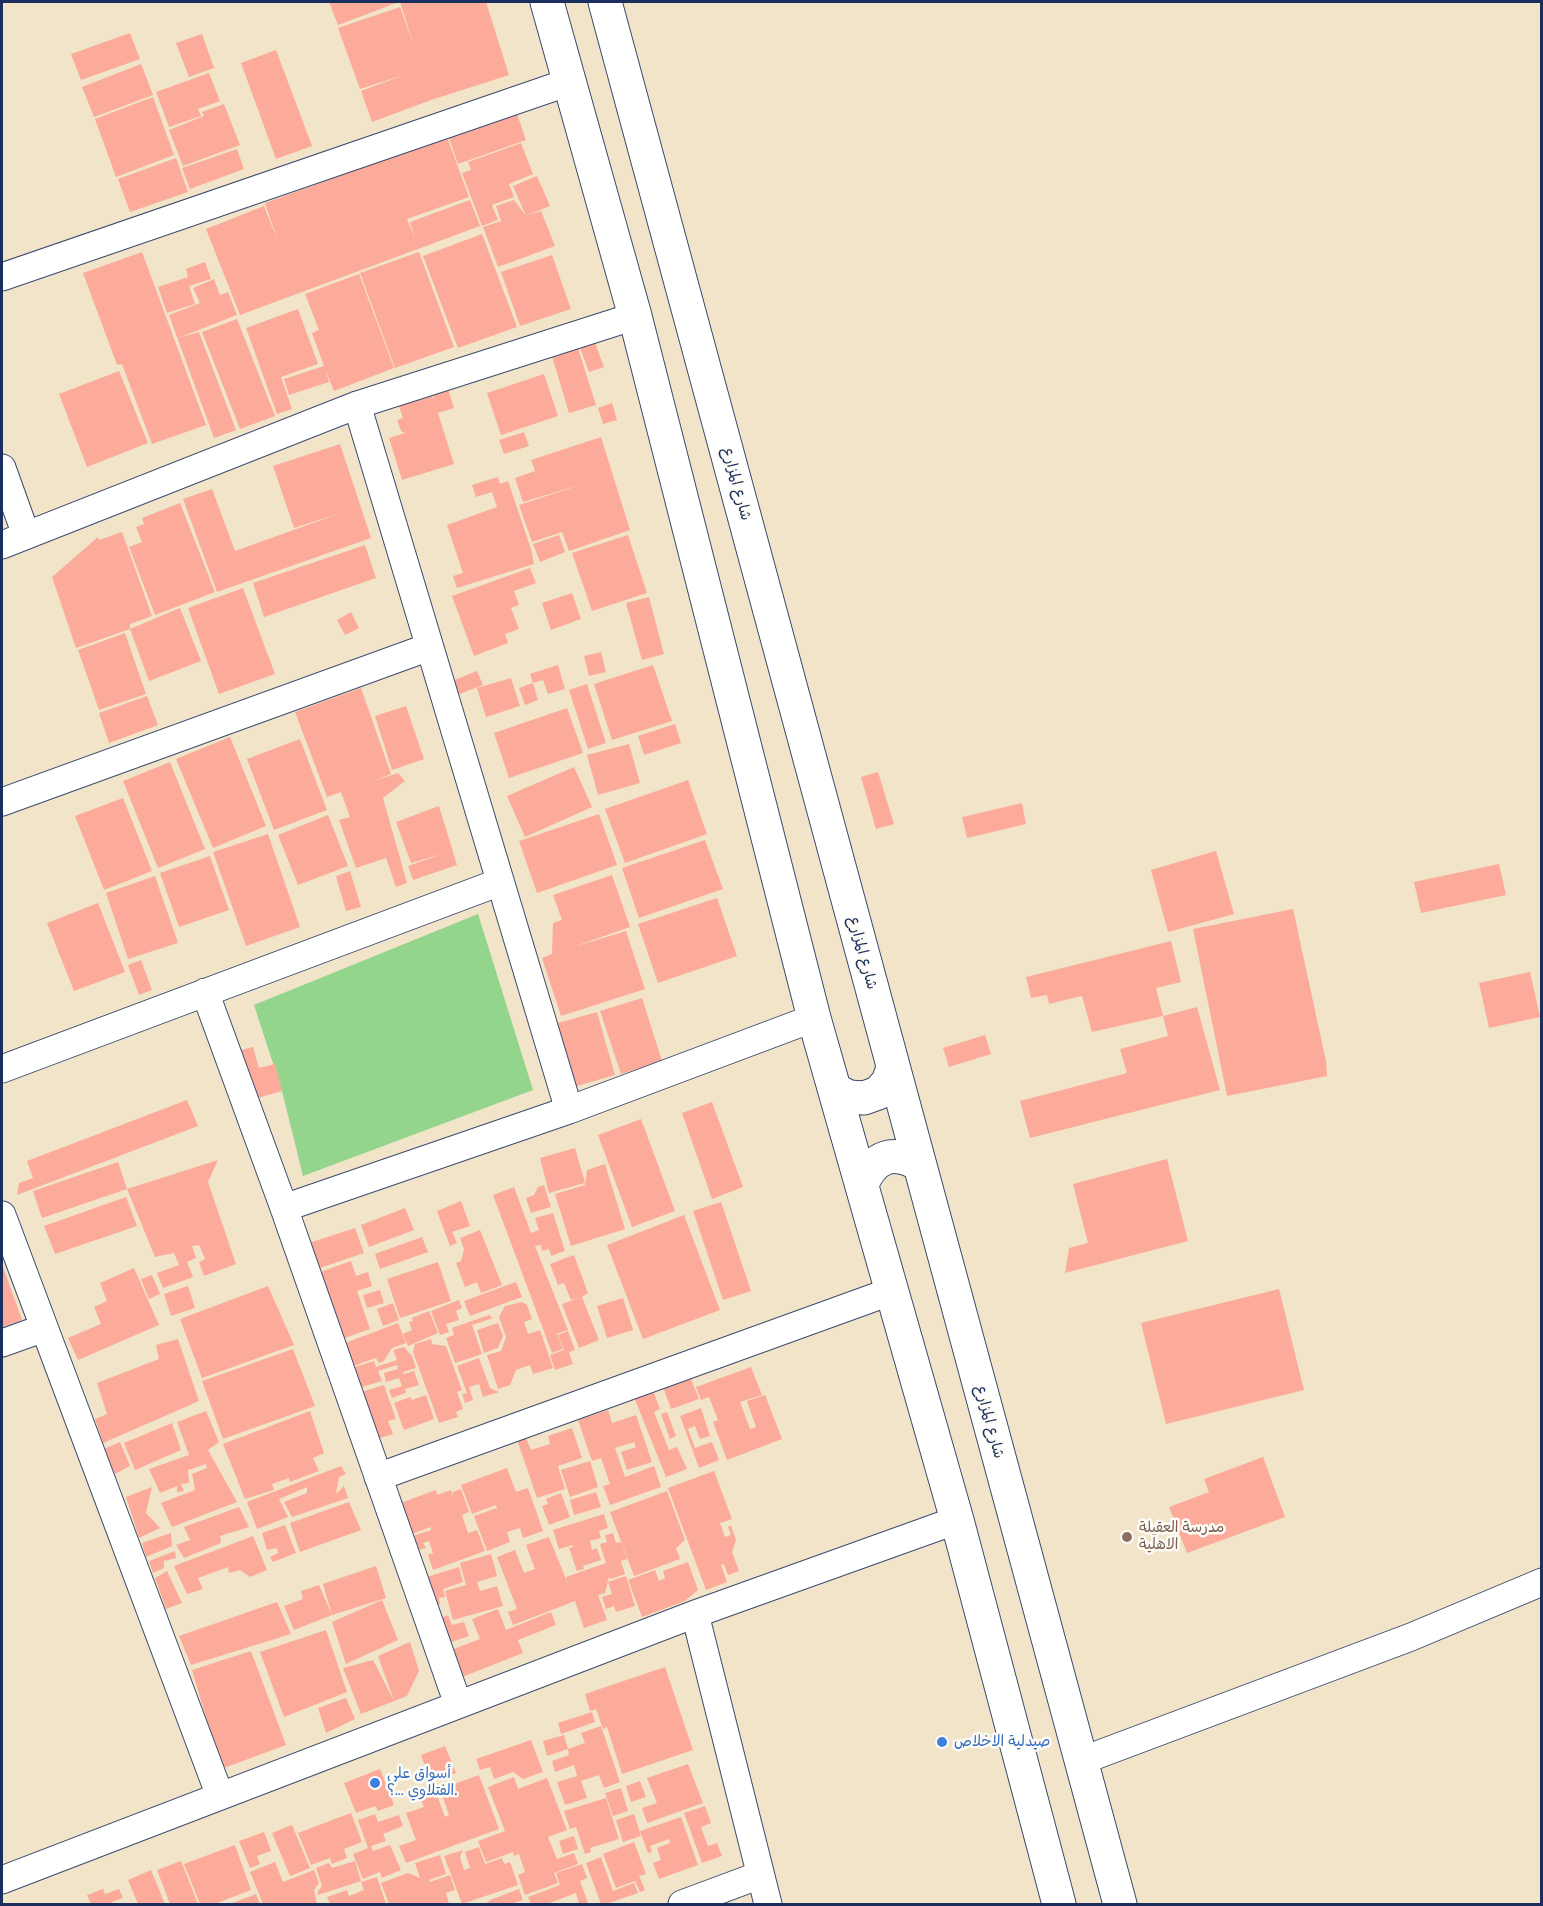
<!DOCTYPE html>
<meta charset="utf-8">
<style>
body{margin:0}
#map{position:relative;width:1543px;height:1906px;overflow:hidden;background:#f1e4c9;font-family:"Balsamiq Sans",sans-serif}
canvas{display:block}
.frame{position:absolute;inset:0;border:3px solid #1b2f5e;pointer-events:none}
</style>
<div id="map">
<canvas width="1543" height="1906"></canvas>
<div class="frame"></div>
</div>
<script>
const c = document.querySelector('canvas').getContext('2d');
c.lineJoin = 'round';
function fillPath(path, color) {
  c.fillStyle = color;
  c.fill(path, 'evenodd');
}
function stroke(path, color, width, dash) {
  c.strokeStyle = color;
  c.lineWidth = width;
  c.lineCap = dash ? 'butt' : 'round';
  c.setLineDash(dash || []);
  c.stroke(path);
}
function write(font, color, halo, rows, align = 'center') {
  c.font = font + ' "Balsamiq Sans","Playpen Sans Arabic",sans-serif';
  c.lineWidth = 5;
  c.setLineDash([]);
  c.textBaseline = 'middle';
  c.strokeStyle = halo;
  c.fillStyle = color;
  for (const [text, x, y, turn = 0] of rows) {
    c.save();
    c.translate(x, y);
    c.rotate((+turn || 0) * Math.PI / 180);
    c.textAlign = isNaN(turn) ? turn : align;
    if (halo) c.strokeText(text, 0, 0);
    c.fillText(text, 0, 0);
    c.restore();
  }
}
const green = new Path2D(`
 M478 914 533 1090 303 1176 282 1091 254 1005Z`);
const building = new Path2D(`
 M329 2H399L338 25Z
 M400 2H486L509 75 431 100 372 122 361 91 404 75 360 89 338 28 400 7 414 46Z
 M130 33 140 59 81 80 71 54Z
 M202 34 214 68 189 77 176 43Z
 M276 50 312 146 276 159 241 63Z
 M141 64 153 95 94 117 82 87Z
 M209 73 220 101 198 109 201 116 169 127 156 92Z
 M153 97 174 155 116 177 95 119Z
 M224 104 240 145 183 166 169 130 204 116 202 112Z
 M516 111 526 140 458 164 448 135Z
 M447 137 469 197 407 219 415 238 410 222 470 200 480 226 240 315 206 229 264 206 277 239 265 203Z
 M521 143 533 174 509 184 514 197 492 205 498 220 482 226 462 173 471 170 468 162Z
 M237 149 244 169 190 189 182 168Z
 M176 158 188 192 130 212 118 179Z
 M537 176 550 206 525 216 541 211 555 246 498 267 483 227 501 221 496 206 514 200 526 216 513 186Z
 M482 234 517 327 458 348 423 256Z
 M142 252 206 425 152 444 122 364 117 365 83 273Z
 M419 252 454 347 395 368 360 273Z
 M552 255 571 309 520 326 501 272Z
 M205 262 211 279 189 286 195 304 167 313 158 287 188 277 186 269Z
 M359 274 394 368 334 391 325 369 329 382 289 395 284 379 324 366 312 333 319 330 305 294Z
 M214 279 220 295 228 292 237 315 178 338 199 332 236 430 214 438 169 315 200 303 193 288Z
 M298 309 318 364 281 377 292 409 277 414 246 328Z
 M237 319 275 416 240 429 202 332Z
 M594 340 604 367 589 372 579 345Z
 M577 345 596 405 569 413 551 353Z
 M119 371 148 443 87 467 59 394Z
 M544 374 558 416 501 435 487 393Z
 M448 389 454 408 438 413 454 464 402 480 389 438 405 433 401 431 397 420 403 418 399 406 432 396 435 402 432 393Z
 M612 403 617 420 603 424 598 408Z
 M524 432 529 446 504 454 499 440Z
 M601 437 630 530 569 551 562 532 532 542 519 505 583 484 523 502 515 478 535 471 531 460Z
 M340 444 371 538 217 592 183 499 212 489 235 551 341 513 294 528 273 466Z
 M498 477 500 484 508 481 531 549 534 564 457 588 453 576 463 573 447 525 497 507 492 492 476 497 472 485Z
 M180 503 215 592 155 615 129 547 142 542 136 527 144 524 142 518Z
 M122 532 152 616 130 624V629L76 648 52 577 98 537 99 540Z
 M559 535 565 552 540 562 533 544Z
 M628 535 647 593 592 611 572 553Z
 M365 545 376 578 264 617 253 583Z
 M530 568 536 583 514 591 519 605 511 608 519 629 505 634 508 643 474 656 452 596Z
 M243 588 275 674 219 694 188 608Z
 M572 593 581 619 551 630 542 603Z
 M649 597 664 654 642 660 626 603Z
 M180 608 201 661 149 681 130 629Z
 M351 612 359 628 345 635 337 620Z
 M125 633 146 694 99 710 78 650Z
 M601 652 606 672 589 676 584 656Z
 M558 665 565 689 548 694 543 680 533 683 538 700 525 705 519 688 533 683 530 674Z
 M653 665 672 721 612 740 594 684Z
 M477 671 483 685 457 695 452 681Z
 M511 678 520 706 486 717 477 688Z
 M587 684 606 743 588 749 569 690Z
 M361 688 391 774 374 781 398 773 405 781 383 798 407 883 396 887 386 858 356 868 339 820 350 817 341 792 327 797 295 712Z
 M147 696 158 725 109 743 99 713Z
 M406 706 424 759 392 770 375 716Z
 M567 708 583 753 509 778 494 733Z
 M675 724 681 743 644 755 638 736Z
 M230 737 266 826 213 848 176 759Z
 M300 739 327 810 274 830 247 759Z
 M629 744 640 783 598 795 587 755Z
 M170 762 205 849 158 868 123 781Z
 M574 767 592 807 525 837 507 796Z
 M878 772 894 824 876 829 861 777Z
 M688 780 707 834 625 863 605 809Z
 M123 798 152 871 104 890 75 816Z
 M1022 803 1026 824 967 838 962 817Z
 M439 806 457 865 413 880 408 866 442 854 411 863 396 822Z
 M599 814 617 865 537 893 519 841Z
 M328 815 348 866 298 885 278 835Z
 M268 834 300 927 246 946 213 852Z
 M705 840 723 889 639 918 622 868Z
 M1216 851 1234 914 1168 932 1151 870Z
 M210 856 229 910 179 927 160 873Z
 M1499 864 1506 895 1421 913 1414 882Z
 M350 871 361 907 346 911 336 876Z
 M612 875 630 927 570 948 626 931 645 989 561 1016 542 958 552 954 553 923 562 920 553 895Z
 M155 876 178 943 128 959 106 893Z
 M717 898 737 956 658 983 638 924Z
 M98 903 125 972 74 991 47 923Z
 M1293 909 1326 1061 1327 1076 1227 1096 1193 929Z
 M1171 941 1181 982 1156 988 1163 1016 1092 1032 1082 996 1049 1004 1047 995 1031 998 1026 977Z
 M141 960 152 990 139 995 128 965Z
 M1530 972 1540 1017 1489 1028 1479 983Z
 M642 998 662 1061 621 1074 600 1011Z
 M1197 1007 1220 1090 1030 1138 1020 1101 1127 1073 1120 1049 1168 1036 1163 1016Z
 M597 1012 615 1075 570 1088 551 1025Z
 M985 1035 991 1054 949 1067 943 1048Z
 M253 1047 259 1068 275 1064 282 1091 254 1099 241 1050Z
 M187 1100 198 1126 17 1195 19 1183 33 1178 27 1161Z
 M712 1102 743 1187 712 1199 682 1113Z
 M641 1119 675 1211 632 1227 598 1135Z
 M575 1148 585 1183 549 1193 540 1158Z
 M1167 1159 1188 1241 1065 1273 1069 1248 1088 1243 1073 1184Z
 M218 1160 208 1182 236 1264 204 1276 199 1262 205 1259 199 1245 192 1246 196 1258 187 1262 193 1277 163 1288 157 1273 179 1265 174 1253 155 1257 127 1189 42 1218 33 1191 118 1162 127 1189Z
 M605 1164 625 1229 571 1246 555 1194 585 1185 587 1170Z
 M544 1185 551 1207 531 1213 526 1198 534 1195 538 1187Z
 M514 1187 531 1233 539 1230 535 1218 553 1213 565 1251 551 1256 549 1249 542 1251 541 1245 535 1246 568 1330 557 1334 563 1349 552 1353 493 1195Z
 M126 1197 137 1226 55 1254 44 1226Z
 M461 1201 470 1226 452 1232 457 1243 450 1246 437 1211Z
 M721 1202 751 1291 723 1300 693 1211Z
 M405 1208 414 1230 369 1247 361 1225Z
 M684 1215 720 1310 643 1339 607 1245Z
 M355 1228 364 1253 314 1270 306 1244Z
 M480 1230 502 1285 481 1293 477 1282 465 1287 456 1263 461 1261 464 1249 460 1238Z
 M422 1237 428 1252 380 1269 375 1254Z
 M574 1255 588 1293 582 1297 599 1340 579 1348 562 1304 581 1297 571 1300 564 1283 558 1285 550 1264Z
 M351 1261 356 1276 368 1272 372 1286 357 1291 370 1329 339 1340 315 1274Z
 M438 1262 451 1301 400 1318 387 1279Z
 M2 1264 22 1320 2 1327Z
 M134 1268 159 1325 78 1360 68 1338 101 1324 94 1307 107 1301 100 1283Z
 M152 1275 160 1294 149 1299 141 1279Z
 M516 1282 522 1297 470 1316 464 1301Z
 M188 1286 195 1308 171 1316 164 1294Z
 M268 1286 294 1345 202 1378 180 1319Z
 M1279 1289 1304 1390 1166 1424 1141 1323Z
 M380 1290 384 1303 367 1308 363 1295Z
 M623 1298 633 1330 607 1338 597 1306Z
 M459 1300 462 1308 456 1311 459 1320 446 1324 449 1332 440 1335 431 1311Z
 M522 1302 527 1305 532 1319 524 1322 528 1334 540 1330 553 1368 533 1374 530 1365 516 1370 510 1385 498 1389 487 1355 501 1351 506 1337 499 1317 505 1306Z
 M393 1303 399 1320 383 1326 377 1309Z
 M429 1311 438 1333 408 1346 403 1334 412 1330 409 1322 413 1321 412 1318Z
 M489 1315 493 1318 472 1325 482 1354 455 1363 446 1338 454 1335 452 1328Z
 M398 1323 406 1343 392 1348 384 1361 379 1363 376 1358 353 1366 345 1343Z
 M498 1323 503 1336 498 1348 484 1353 477 1330Z
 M568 1331 575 1350 569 1352 573 1364 555 1370 550 1355 564 1350 558 1335Z
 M178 1339 199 1401 103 1443 95 1419 107 1414 97 1383 159 1359 156 1345Z
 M431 1339 432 1344 446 1346 462 1390 457 1392 463 1409 456 1412 458 1417 439 1423 413 1352 415 1344Z
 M404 1347 412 1356 416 1368 403 1372 404 1374 414 1371 419 1385 405 1389 406 1393 392 1398 389 1390 402 1386 399 1378 386 1382 384 1373 398 1369 397 1365 378 1371 382 1381 362 1387 355 1367 374 1361 376 1367 397 1360 393 1350Z
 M293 1349 315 1406 223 1439 202 1381Z
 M479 1358 490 1388 499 1392 483 1397 479 1384 469 1387 473 1400 465 1403 462 1394 467 1393 457 1366Z
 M751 1367 762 1395 740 1402 750 1429 756 1427 747 1401 765 1395 782 1439 727 1460 713 1422 718 1420 709 1397 701 1400 696 1387Z
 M687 1369 699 1399 671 1409 660 1379Z
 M384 1385 396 1419 388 1421 393 1434 374 1440 358 1393Z
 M653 1390 660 1409 654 1412 669 1450 677 1447 687 1469 666 1477 634 1397Z
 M426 1395 434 1419 404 1430 394 1403 410 1397 412 1400Z
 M701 1408 710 1436 700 1439 695 1426 688 1429 695 1448 712 1442 719 1460 699 1468 680 1416Z
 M608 1410 612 1423 636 1415 652 1462 627 1470 621 1452 636 1447 634 1442 615 1448 625 1477 654 1466 661 1487 610 1505 603 1486 610 1484 601 1458 592 1461 578 1420Z
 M206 1411 219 1442 208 1450 237 1502 172 1527 161 1503 195 1490 192 1474 207 1468 206 1464 188 1470 189 1483 181 1484 184 1491 177 1492V1486L160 1493 149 1469 189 1455 177 1422Z
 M310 1411 324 1453 313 1458 319 1471 290 1482 289 1478 272 1484 274 1490 245 1499 223 1444Z
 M667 1412 676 1436 670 1439 661 1414Z
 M172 1423 181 1450 135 1470 124 1443Z
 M534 1428 536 1435 526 1438 531 1450 550 1444 548 1436 572 1428 582 1458 558 1466 565 1489 537 1498 515 1434Z
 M120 1442 130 1466 115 1474 104 1449Z
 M1263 1457 1285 1517 1187 1553 1169 1507 1209 1492 1204 1479Z
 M590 1461 598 1487 570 1497 561 1470Z
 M341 1466 346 1474 339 1477 336 1494 344 1486 348 1498 292 1517 284 1502 307 1493V1487L279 1499 288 1517 257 1529 247 1502Z
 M507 1468 516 1492 528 1488 543 1531 523 1538 520 1528 507 1532 510 1542 487 1551 474 1516 497 1508 496 1505 472 1514 461 1485Z
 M714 1471 732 1519 720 1523 725 1537 731 1535 728 1526H731L736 1540 732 1552 739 1571 728 1575 724 1564 721 1565 727 1582 706 1590 668 1488Z
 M152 1487 146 1513 160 1528 139 1538 126 1497Z
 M461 1489 469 1512 462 1515 468 1533 477 1530 485 1551 433 1570 428 1555 433 1553 429 1541 423 1543 426 1548 418 1550 413 1536 431 1530V1527L409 1535 398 1504 436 1490 437 1495 451 1490 453 1496V1492Z
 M667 1491 685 1540 676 1548 680 1559 634 1576 610 1512Z
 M596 1492 601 1507 574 1515 570 1500Z
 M561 1493 570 1517 549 1525 542 1506 548 1504 546 1499Z
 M349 1502 361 1530 300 1552 290 1523Z
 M239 1507 249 1527 220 1536 221 1543 184 1558 176 1545 190 1540 184 1527Z
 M604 1514 608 1528 599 1531 601 1538 590 1541 592 1550 597 1548 601 1560 583 1566 584 1569 577 1571 569 1548 573 1547 572 1545 559 1549 553 1530Z
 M285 1525 296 1553 273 1562 270 1557 278 1553 277 1548 267 1550 262 1533Z
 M171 1533 172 1546 146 1557 142 1543Z
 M613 1533 616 1543 621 1542 627 1559 621 1561 625 1574 611 1579 609 1577 605 1593 598 1595 607 1620 584 1628 575 1601 513 1625 508 1612 517 1609 497 1557 515 1550 524 1573 535 1569 526 1545 549 1537 568 1584 566 1577 606 1563 600 1544 607 1542 605 1535Z
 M253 1536 267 1570 250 1577 240 1570 229 1573 228 1567 198 1578 203 1589 187 1594 174 1566Z
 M175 1551 176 1558 164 1561V1568L153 1573 149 1561Z
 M491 1554 497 1576 477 1582 480 1591 497 1586 503 1606 453 1620 445 1591 466 1585 460 1563Z
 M688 1562 698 1590 685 1601 642 1617 628 1580 655 1570 659 1581 665 1578 663 1571Z
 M376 1566 386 1598 332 1615 294 1630 284 1606 303 1599 301 1591 319 1585 332 1615 323 1584Z
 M459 1567 463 1582 443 1589 445 1597 439 1598 440 1604 435 1605 427 1577Z
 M167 1571 182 1603 166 1609 155 1578Z
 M626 1576 635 1606 616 1612 614 1606 606 1609 602 1597 612 1594 608 1582Z
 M382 1600 398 1640 346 1664 332 1622Z
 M277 1602 291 1634 191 1665 179 1636Z
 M498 1609 506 1630 551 1612 556 1625 518 1640 523 1653 462 1677 451 1650 480 1639 472 1619Z
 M448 1615 452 1625 464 1622 469 1636 449 1643 441 1618Z
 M326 1630 347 1692 284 1717 260 1652Z
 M410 1642 419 1671 407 1696 361 1714 343 1668 373 1660 394 1701 378 1656Z
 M251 1651 286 1745 221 1769 192 1670Z
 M665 1667 693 1750 622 1774 607 1727 603 1729 596 1709 590 1711 585 1694Z
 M346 1698 355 1719 326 1733 318 1708Z
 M592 1712 595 1722 561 1734 558 1723Z
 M601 1726 620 1782 604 1788 599 1775 581 1781 587 1798 565 1805 557 1782 577 1776 574 1765 555 1772 552 1761 569 1755 568 1749 585 1743 581 1733Z
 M564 1735 568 1749 547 1756 543 1741Z
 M531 1740 543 1772 523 1779 513 1772 494 1779 490 1767 480 1770 476 1759Z
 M445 1746 456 1773 431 1782 421 1755Z
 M688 1764 703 1803 647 1823 642 1808 657 1803 647 1778Z
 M380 1769 394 1805 378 1811 375 1806 356 1813 344 1783Z
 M479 1775 499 1829 406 1863 399 1846 416 1840 406 1813 424 1807 417 1790 433 1784 445 1817 449 1815 440 1789Z
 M514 1777 518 1789 547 1778 567 1830 548 1837 557 1859 574 1853 578 1864 554 1873 558 1883 525 1895 518 1875 525 1872 519 1854 514 1856 513 1852 486 1862 478 1841 505 1831 488 1787Z
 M640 1781 646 1797 631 1802 626 1786Z
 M621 1788 628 1811 613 1816 605 1793Z
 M606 1798 619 1839 590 1848 591 1852 585 1854 576 1827 570 1829 564 1811Z
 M705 1806 711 1823 701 1827 708 1846 717 1843 722 1856 702 1863 684 1813Z
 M351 1813 362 1842 344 1849 347 1858 332 1864 330 1858 311 1865 298 1833Z
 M375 1814 378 1822 399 1815 403 1826 383 1834 386 1841 371 1846 373 1851 390 1845 401 1870 382 1878 380 1872 363 1879 353 1854 368 1848 358 1820Z
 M634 1814 641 1836 623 1842 616 1820Z
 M681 1817 698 1865 659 1879 653 1863 661 1860 657 1848 670 1843 669 1839 650 1846 652 1852 648 1853 640 1831Z
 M292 1825 310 1868 290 1876 272 1833Z
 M264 1832 271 1851 257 1856 260 1864 250 1868 239 1841Z
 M574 1836 578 1849 563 1854 559 1841Z
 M634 1842 646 1874 639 1876 645 1890 640 1892 635 1881 616 1888 603 1854Z
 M235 1845 251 1890 217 1903 218 1904H200L184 1864Z
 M479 1847 485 1864 502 1858 504 1864 510 1862 518 1885 462 1904 444 1856 463 1850 460 1857 464 1870 470 1868 465 1852Z
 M440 1855 446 1874 429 1880 430 1882 450 1875 455 1890 446 1893 449 1904H389L381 1883 408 1873 420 1878 415 1863Z
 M601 1857 613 1891 634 1883 638 1893 606 1904H601L586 1863Z
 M181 1861 198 1904H170L157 1870Z
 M355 1861 361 1881 318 1895V1891L322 1886 316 1868 329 1863 332 1868Z
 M275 1862 283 1882 314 1870 319 1883 314 1890 317 1904H263L250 1872Z
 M582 1864 587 1878 580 1881 588 1903 579 1904 576 1893 547 1904H531L528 1897 560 1885 556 1873Z
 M151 1870 165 1904H138L128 1880Z
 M377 1877 386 1904H330L327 1897 347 1890 349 1896 364 1890 361 1882Z
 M103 1889 105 1894 119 1889 123 1898 112 1902 113 1904H91L87 1895Z
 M519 1889 523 1900 511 1904H486L490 1900Z
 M256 1894 260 1904H230Z`);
const minor = new Path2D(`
 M2 277 569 82
 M357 405 569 1110
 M2 468 26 535
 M2 545 357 405 635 316
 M2 802 429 647
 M205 992 284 1208 458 1704
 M2 1069 500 882
 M284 1208 569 1110 814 1018
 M2 1215 220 1796
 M2 1343 44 1328
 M378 1477 892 1291
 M695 1614 768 1904
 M1081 1761 1411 1637 1542 1582
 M2 1880 695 1614 957 1520
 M682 1904 760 1875`);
const tertiary = new Path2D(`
 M547 2 635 316 814 1018 957 1520 1059 1904
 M605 2 1120 1904
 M835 1090 849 1097 864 1098 878 1093 888 1082 893 1068
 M862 1184C874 1156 893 1149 920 1165`);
const markers = [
 [1127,1537,6,"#8d6e63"],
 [942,1742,6,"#3f7fe0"],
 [375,1783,6,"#3f7fe0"]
];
const streetNames = [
 ["شارع المزارع",736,484,75],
 ["شارع المزارع",862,953,75],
 ["شارع المزارع",989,1422,75]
];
const educationNames = [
 ["مدرسة العقيلة",1139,1528],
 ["الاهلية",1139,1545]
];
const shopNames = [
 ["صيدلية الاخلاص",954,1742],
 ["أسواق علي",387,1774],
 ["الفتلاوي ...؟.",387,1791]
];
fillPath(green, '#93d58d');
fillPath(building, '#fcab9a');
stroke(minor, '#3b4a6e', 29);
stroke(tertiary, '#3b4a6e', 35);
stroke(minor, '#fff', 27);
stroke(tertiary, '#fff', 33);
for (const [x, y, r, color] of markers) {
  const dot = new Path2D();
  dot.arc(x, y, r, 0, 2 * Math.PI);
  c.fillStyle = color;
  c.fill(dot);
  stroke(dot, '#fdfcf7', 2);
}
write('15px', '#1b2f5e', '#fdfcf7', streetNames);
write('15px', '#785e54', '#fdfcf7', educationNames, 'left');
write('15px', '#366cbe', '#fdfcf7', shopNames, 'left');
</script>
